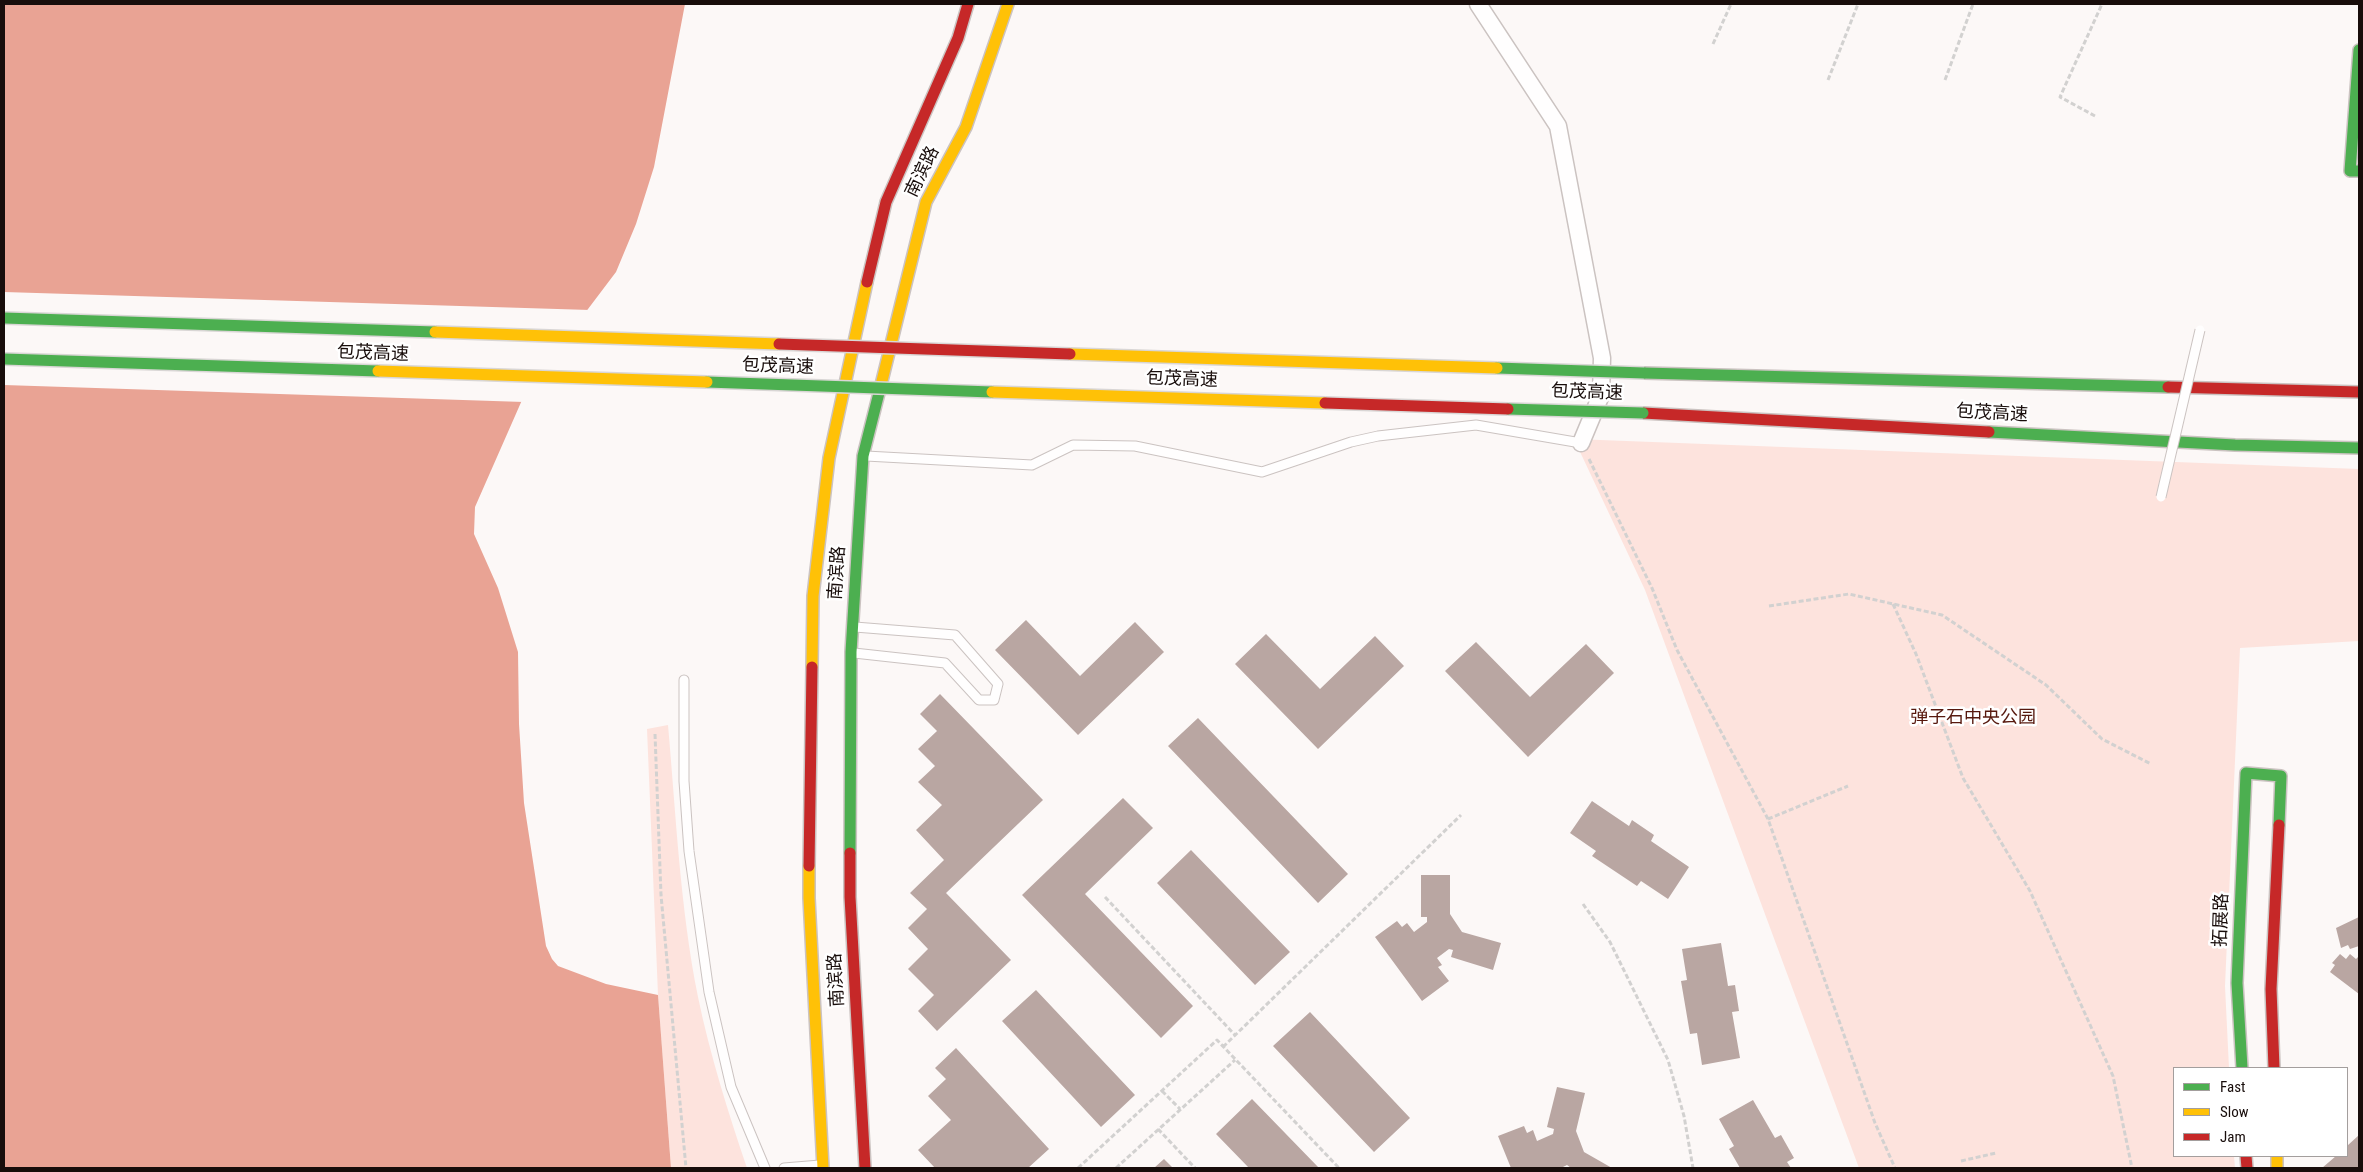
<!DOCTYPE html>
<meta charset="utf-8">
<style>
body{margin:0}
#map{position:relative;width:2363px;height:1172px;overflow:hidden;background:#fcf8f7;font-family:"Roboto Condensed",sans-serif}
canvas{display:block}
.frame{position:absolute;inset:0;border:5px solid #180d0b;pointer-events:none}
.legend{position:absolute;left:2173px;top:1067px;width:175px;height:90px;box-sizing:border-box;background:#fff;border:1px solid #a39e9d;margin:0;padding:6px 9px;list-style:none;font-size:15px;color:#180d0b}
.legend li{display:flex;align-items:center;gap:10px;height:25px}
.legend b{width:25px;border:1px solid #a39e9d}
</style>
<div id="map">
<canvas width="2363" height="1172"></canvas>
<div class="frame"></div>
<ul class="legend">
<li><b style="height:6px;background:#4caf50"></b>Fast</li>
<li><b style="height:6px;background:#ffc107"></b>Slow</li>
<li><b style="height:6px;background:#c62828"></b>Jam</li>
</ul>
</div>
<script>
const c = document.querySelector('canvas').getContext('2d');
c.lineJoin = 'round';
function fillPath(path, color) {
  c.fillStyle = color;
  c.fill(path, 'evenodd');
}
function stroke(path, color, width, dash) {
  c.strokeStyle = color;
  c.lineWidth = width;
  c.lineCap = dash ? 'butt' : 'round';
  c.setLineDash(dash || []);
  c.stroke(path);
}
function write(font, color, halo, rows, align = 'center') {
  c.font = font + ' "Roboto Condensed","Noto Sans SC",sans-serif';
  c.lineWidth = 5;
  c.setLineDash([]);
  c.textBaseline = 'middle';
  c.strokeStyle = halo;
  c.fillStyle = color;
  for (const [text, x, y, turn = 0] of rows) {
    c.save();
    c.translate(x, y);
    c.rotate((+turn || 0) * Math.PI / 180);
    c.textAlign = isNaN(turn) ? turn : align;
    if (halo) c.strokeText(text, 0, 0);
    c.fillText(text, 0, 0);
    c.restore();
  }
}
const green = new Path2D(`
 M1574 439 2359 469V641L2240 648 2225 986 2229 1068H2174V1156H2234L2235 1168H1859L1645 590Z
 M668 725C676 815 680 907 698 997 710 1055 728 1112 747 1168H671L658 995 647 729Z`);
const water = new Path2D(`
 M4 4H685L654 167 636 224 616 272 526 391 475 507 474 534 498 588 518 652 519 724 524 803 546 946 552 959 558 966 606 984 658 995 671 1168H4Z`);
const pier = new Path2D(`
 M4 292 590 310 528 392 524 402 4 385Z`);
const building = new Path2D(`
 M1026 620 1080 676 1135 622 1164 652 1078 735 995 650Z
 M1266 634 1320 689 1375 636 1404 666 1318 749 1235 664Z
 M1476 642 1530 697 1586 644 1614 673 1528 757 1445 671Z
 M940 694 1043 800 946 893 1011 960 937 1031 918 1011 934 995 908 969 928 949 908 928 927 909 910 893 944 860 916 830 942 805 918 782 935 766 918 749 937 731 920 714Z
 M1198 718 1348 874 1318 903 1168 746Z
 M1123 798 1153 828 1085 894 1193 1006 1161 1038 1022 895Z
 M1592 801 1629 826 1632 820 1654 835 1651 841 1689 867 1668 899 1641 881 1637 886 1592 856 1596 851 1570 833Z
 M1191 850 1290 952 1255 985 1157 883Z
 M1421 875H1450V914L1462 932 1501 943 1493 970 1451 957 1453 950 1449 949 1437 958 1442 965 1438 967 1449 981 1422 1001 1375 937 1397 921 1402 927 1407 923 1414 932 1427 922V917H1421Z
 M2359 917V946L2350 949 2348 945 2341 948 2336 928Z
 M1721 943 1728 986 1735 985 1739 1011 1732 1012 1740 1058 1702 1065 1697 1033 1690 1034 1681 981 1687 980 1682 949Z
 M2340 954 2346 959 2350 954 2356 959 2359 956V994L2330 972 2335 965 2332 963Z
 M1036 990 1135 1095 1101 1127 1002 1021Z
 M1310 1012 1410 1118 1374 1152 1273 1046Z
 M956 1048 1049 1149 1028 1168H935L918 1150 951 1120 928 1096 946 1079 935 1068Z
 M1557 1087 1585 1093 1576 1131 1584 1152 1612 1168H1571L1567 1165 1561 1168H1511L1498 1136 1524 1126 1527 1133 1533 1130 1537 1141 1553 1134 1554 1129 1547 1127Z
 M1252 1099 1319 1168H1249L1216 1134Z
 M1753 1100 1775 1138 1781 1135 1794 1158 1787 1162 1791 1168H1740L1729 1149 1734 1146 1719 1119Z
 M2359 1135V1168H2322L2336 1156H2347V1146Z
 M1164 1159 1173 1168H1154Z`);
const path = new Path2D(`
 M1713 44 1731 4
 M1828 80 1858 4
 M1945 80 1973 4
 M2095 116 2060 97 2102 4
 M1589 459 1652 588 1677 650 1768 819 1875 1123 1895 1168
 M1893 604 1916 654 1963 778 2030 891 2113 1076 2132 1168
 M1769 606 1849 594 1942 615 2046 685 2102 739 2151 764
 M655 734 661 895 686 1168
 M1768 819 1848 786
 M1105 897 1235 1035
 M1583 904 1610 942 1668 1060 1684 1116 1693 1168
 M1223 1047 1461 815
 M1162 1091 1180 1109
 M1158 1129 1195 1168
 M1961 1161 1996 1153
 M1078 1168 1217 1040 1339 1168
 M1116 1168 1235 1060`);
const lane = new Path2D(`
 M866 456 1032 465 1073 445 1135 446 1262 472 1351 442 1378 436 1476 425 1581 443
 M854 653 945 663 979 700H994L998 684 955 635 855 627
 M684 680V781L689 851 709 992 731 1087 765 1168
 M784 1168 820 1165`);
const street = new Path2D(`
 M1478 4 1558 126 1602 358 1601 395 1581 443`);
const fast = new Path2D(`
 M2359 50 2350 171H2359
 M1644 373 2168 387
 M1989 432 2235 445 2359 448
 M850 853 851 652 863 456 880 389
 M2242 1068 2237 983 2246 773 2281 776 2279 825`);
const slow = new Path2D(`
 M880 389 926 202 966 127 1008 4
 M812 667 813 596 829 458 867 282
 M809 866V898L823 1168
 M2277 1156V1168`);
const jam = new Path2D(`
 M867 282 886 202 958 38 968 4
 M2168 387 2359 392
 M1643 413 1989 432
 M850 853V897L865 1168
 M809 866 812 667
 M2274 1068 2271 989 2279 825
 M2246 1156 2247 1168`);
const laneBridge = new Path2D(`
 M2161 497 2200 330`);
const fastBridge = new Path2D(`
 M4 318 435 332
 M4 359 378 371
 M1497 368 1644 373
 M707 382 992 392
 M1508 409 1643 413`);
const slowBridge = new Path2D(`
 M435 332 779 344
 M1070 354 1497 368
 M378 371 707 382
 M992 392 1325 403`);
const jamBridge = new Path2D(`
 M779 344 1070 354
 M1325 403 1508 409`);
const streetNames = [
 ["南滨路",923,172,-64],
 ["包茂高速",373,354,2],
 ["包茂高速",778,367,2],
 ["包茂高速",1182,380,2],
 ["包茂高速",1587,393,2],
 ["包茂高速",1992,414,3],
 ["南滨路",838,573,-86],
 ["拓展路",2222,920,-88],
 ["南滨路",837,980,-93]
];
const parkNames = [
 ["弹子石中央公园",1973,718]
];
fillPath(green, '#fde3dd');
fillPath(water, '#e9a394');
fillPath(pier, '#fcf8f7');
fillPath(building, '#b9a6a2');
stroke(lane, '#cbc3c1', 11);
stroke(street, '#cbc3c1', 19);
stroke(fast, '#cbc3c1', 14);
stroke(slow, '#cbc3c1', 14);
stroke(jam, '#cbc3c1', 14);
stroke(path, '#d2d1d0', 3, [5, 2.5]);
stroke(lane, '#fffefe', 9);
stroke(street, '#fffefe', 16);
stroke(fast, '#4caf50', 11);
stroke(slow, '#ffc107', 11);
stroke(jam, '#c62828', 11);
stroke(laneBridge, '#cbc3c1', 11, []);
stroke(fastBridge, '#d9d6d5', 14, []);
stroke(slowBridge, '#d9d6d5', 14, []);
stroke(jamBridge, '#d9d6d5', 14, []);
stroke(laneBridge, '#fffefe', 9);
stroke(fastBridge, '#4caf50', 11);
stroke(slowBridge, '#ffc107', 11);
stroke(jamBridge, '#c62828', 11);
write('18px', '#180d0b', '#fff', streetNames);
write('18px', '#57190e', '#fff', parkNames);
</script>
